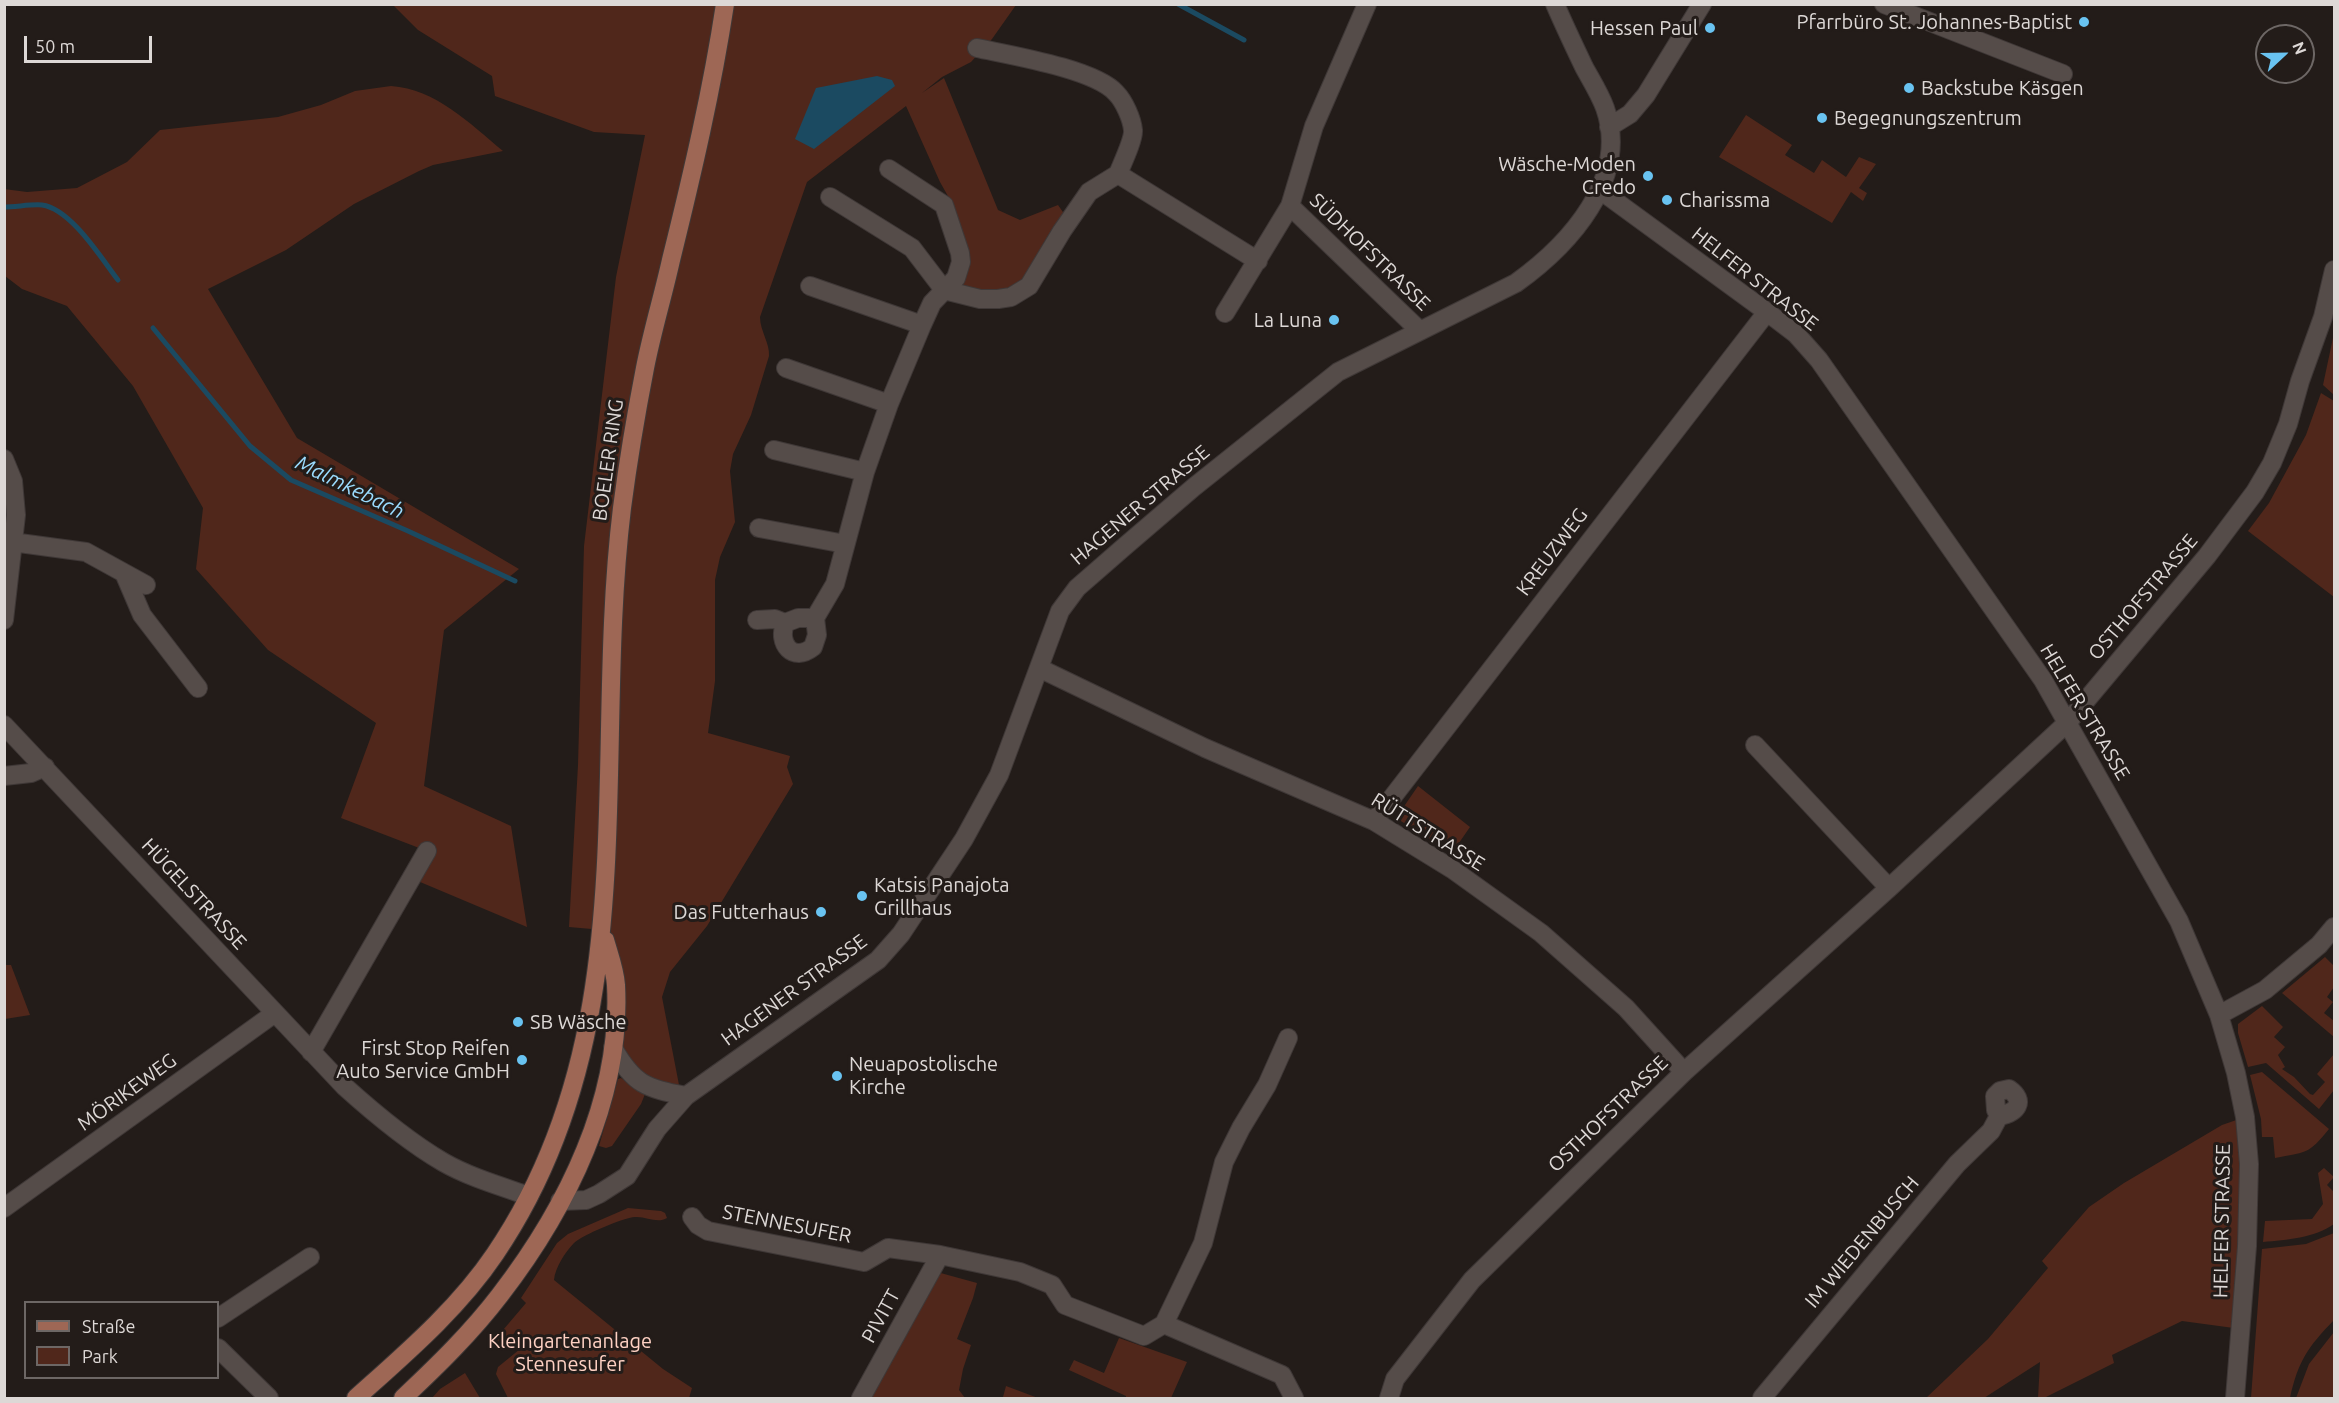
<!DOCTYPE html>
<meta charset="utf-8">
<style>
body{margin:0}
#map{position:relative;width:2339px;height:1403px;overflow:hidden;background:#231c19;font-family:Ubuntu,sans-serif}
canvas{display:block}
.frame{position:absolute;inset:0;border:6px solid #ddd8d6;pointer-events:none}
.legend{position:absolute;left:24px;top:1301px;width:195px;height:78px;box-sizing:border-box;background:#231c19;border:2px solid #6d6765;margin:0;padding:8px 10px;list-style:none;font-size:18px;color:#ddd8d6}
.legend li{display:flex;align-items:center;gap:12px;height:30px}
.legend b{width:30px;border:2px solid #6d6765}
.north{position:absolute;left:2255px;top:24px;width:60px;height:60px;box-sizing:border-box;background:#231c19;border:2px solid #6d6765;border-radius:50%;rotate:68deg;font-size:16px;font-weight:700;line-height:24px;text-align:center;color:#ddd8d6}
.north::after{content:'';display:block;margin:auto;width:21px;height:27px;background:#69c3f1;clip-path:polygon(50% 0,100% 100%,50% 72%,0 100%)}
.scale{position:absolute;left:24px;top:36px;width:128px;height:27px;box-sizing:border-box;border:3px solid #ddd8d6;border-top:0;padding-left:8px;font-size:18px;line-height:21px;white-space:nowrap;color:#ddd8d6;-webkit-text-stroke:4px #231c19;paint-order:stroke}
</style>
<div id="map">
<canvas width="2339" height="1403"></canvas>
<div class="frame"></div>
<ul class="legend">
<li><b style="height:8px;background:#9e6755"></b>Straße</li>
<li><b style="height:16px;background:#50271b"></b>Park</li>
</ul>
<div class="north">N</div>
<div class="scale">50 m</div>
</div>
<script>
const c = document.querySelector('canvas').getContext('2d');
c.lineJoin = 'round';
function fillPath(path, color) {
  c.fillStyle = color;
  c.fill(path, 'evenodd');
}
function stroke(path, color, width, dash) {
  c.strokeStyle = color;
  c.lineWidth = width;
  c.lineCap = dash ? 'butt' : 'round';
  c.setLineDash(dash || []);
  c.stroke(path);
}
function write(font, color, halo, rows, align = 'center') {
  c.font = font + ' Ubuntu,sans-serif';
  c.lineWidth = 6;
  c.setLineDash([]);
  c.textBaseline = 'middle';
  c.strokeStyle = halo;
  c.fillStyle = color;
  for (const [text, x, y, turn = 0] of rows) {
    c.save();
    c.translate(x, y);
    c.rotate((+turn || 0) * Math.PI / 180);
    c.textAlign = isNaN(turn) ? turn : align;
    if (halo) c.strokeText(text, 0, 0);
    c.fillText(text, 0, 0);
    c.restore();
  }
}
const green = new Path2D(`
 M393 5H1016L992 39 971 62 942 77 922 93 944 78 998 210 1020 220 1058 205 1065 215 1044 242 1031 272 1017 286 993 293 963 285 953 205 940 182 906 106 807 182 760 317C760 331 770 343 769 356L751 415 733 454 730 471 735 522 720 557 715 580V681L708 733 790 756 787 767 793 784 707 926 670 972 662 997 680 1090H657L613 1048 603 930 569 927 578 765 584 546 616 277 645 135 594 132 495 96 492 76 418 30Z
 M391 86C436 89 469 123 503 151L433 165 419 171 354 204 286 250 208 289 297 438 519 569 444 630 424 786 511 826 527 927 413 879 427 851 341 818 376 723 268 650 196 569 203 508 133 386 67 306 22 289 5 276 4 189 27 192 77 188 127 162 160 130 278 117 321 105 355 91Z
 M1746 115 1792 145 1785 155 1814 173 1822 160 1846 177 1859 157 1876 164 1859 188 1867 193 1863 201 1851 192 1832 223 1719 157Z
 M2334 333V395L2323 385Z
 M2321 393 2334 401V597L2248 531 2269 503 2306 435Z
 M1418 786 1470 827 1452 853 1396 818Z
 M2325 957 2334 966V987L2327 997 2333 1002 2324 1013 2334 1021V1037L2282 993Z
 M5 965H11L30 1015 5 1019Z
 M2262 1006 2283 1027 2274 1037 2285 1047 2278 1055 2285 1067 2282 1069 2294 1077 2310 1094 2313 1095 2325 1082 2317 1074 2334 1054V1090L2319 1109 2266 1063 2248 1067 2238 1033V1024Z
 M2262 1072 2329 1129C2308 1155 2306 1152 2275 1158L2273 1137H2262L2261 1119 2250 1075Z
 M621 1078 645 1094 641 1104 612 1146 606 1148 599 1146 618 1079Z
 M2245 1117 2241 1329 2182 1321 2112 1355 2114 1363 2044 1398H2038L2040 1362 1984 1398H1926L1988 1339 2048 1268 2042 1261 2089 1207 2124 1183 2222 1125Z
 M2324 1168 2334 1177 2327 1185 2333 1191 2334 1190V1224C2314 1238 2287 1240 2263 1242L2265 1221 2312 1219 2323 1204 2318 1173Z
 M628 1208 661 1211 665 1213 667 1218C657 1224 646 1216 635 1217 623 1218 582 1235 574 1243 565 1252 555 1268 554 1280L663 1369 692 1388 689 1398H508L496 1374 498 1367 525 1345 516 1331 504 1346 492 1343 526 1303 521 1298 557 1243 568 1234Z
 M2334 1233V1320C2308 1347 2298 1361 2290 1398H2251L2262 1249 2306 1244Z
 M937 1272 977 1283 973 1298 957 1339 971 1345 963 1369 959 1390 965 1398H868Z
 M2334 1332V1398H2296L2309 1364Z
 M1119 1338 1187 1362 1171 1398H1126V1396L1069 1370 1074 1360 1104 1373Z
 M465 1373 480 1398H432L440 1389Z
 M1006 1386 1038 1398H1006L1003 1397Z`);
const water = new Path2D(`
 M877 76 892 80 895 86 814 149 795 139 816 88Z`);
const stream = new Path2D(`
 M1178 4 1244 40
 M4 207C16 207 31 204 42 205 71 209 101 258 118 280
 M153 328 250 446 291 480 408 531 515 581`);
const minor = new Path2D(`
 M1367 4 1314 126 1290 206 1419 330
 M1884 4 2063 74
 M977 48C1009 55 1095 69 1116 93 1124 101 1132 119 1133 130 1134 139 1122 164 1118 174L1258 261
 M1609 127 1630 114 1646 95 1702 4
 M1600 190 1767 312 1796 334 1819 360 2043 680 2179 921 2219 1015 2236 1073 2245 1117 2249 1164 2247 1246 2235 1398
 M830 197 912 248 944 290 980 299H998L1011 297 1029 286 1062 231 1089 192 1118 174
 M810 286 922 325
 M1225 313 1290 206
 M786 368 889 404
 M774 450 865 472
 M4 459 13 481 16 515 4 620
 M759 528 845 544
 M12 542 86 552 146 585
 M124 573 142 615 198 688
 M815 618 835 584 865 472 889 404 922 325 932 303 956 278 961 262 960 253 944 205 889 169
 M757 620 775 619 785 623 798 618H815L817 635 813 647C793 663 777 644 785 623
 M1039 668 1205 748 1374 821 1452 869 1541 933 1626 1008 1684 1072
 M4 725 344 1086C375 1114 407 1141 443 1162 469 1177 500 1186 529 1196
 M1755 745 1889 888
 M4 776 31 773 45 767
 M1374 821 1767 312
 M2219 1015 2265 990 2319 945 2334 927
 M613 1048C634 1085 646 1088 686 1096
 M311 1052 427 851
 M560 1201 586 1200 599 1194 627 1176 657 1129 686 1096 878 960 901 934 964 839 999 775 1060 611 1077 588 1124 547 1194 487 1338 372 1516 283C1569 245 1630 179 1605 108 1600 94 1591 80 1584 67 1574 46 1564 25 1555 4
 M4 1208 275 1013
 M692 1217 698 1225 708 1231 864 1262 888 1248 940 1255 1020 1272 1052 1285 1065 1305 1144 1336 1164 1324 1282 1375 1294 1398
 M218 1318 310 1257
 M1164 1324 1203 1243 1224 1162 1241 1128 1267 1085 1288 1038
 M218 1348 269 1398
 M861 1398 940 1255
 M1389 1398 1395 1379 1472 1280 1684 1072 1889 888 2068 722 2078 710 2207 556 2255 492 2272 463 2288 424 2300 381 2323 317 2334 270
 M1762 1398 1957 1164 1991 1131 1999 1116C2017 1113 2026 1101 2009 1089L2000 1091 1995 1096 1996 1110 1999 1116`);
const major = new Path2D(`
 M356 1398C405 1354 458 1309 495 1254 648 1029 591 762 622 508 628 462 636 414 645 368 652 332 663 296 671 260 692 175 712 90 725 4
 M403 1398C437 1366 471 1333 500 1295 567 1208 622 1098 616 985 615 970 609 954 605 940`);
const markers = [
 [2084,22,6,"#69c3f1"],
 [1710,28,6,"#69c3f1"],
 [1909,88,6,"#69c3f1"],
 [1822,118,6,"#69c3f1"],
 [1648,176,6,"#69c3f1"],
 [1667,200,6,"#69c3f1"],
 [1334,320,6,"#69c3f1"],
 [862,896,6,"#69c3f1"],
 [821,912,6,"#69c3f1"],
 [518,1022,6,"#69c3f1"],
 [522,1060,6,"#69c3f1"],
 [837,1076,6,"#69c3f1"]
];
const poiNames = [
 ["Pfarrbüro St. Johannes-Baptist",2072,22],
 ["Hessen Paul",1698,28],
 ["Backstube Käsgen",1921,88,"left"],
 ["Begegnungszentrum",1834,118,"left"],
 ["Wäsche-Moden",1636,164],
 ["Credo",1636,187],
 ["Charissma",1679,200,"left"],
 ["La Luna",1322,320],
 ["Katsis Panajota",874,885,"left"],
 ["Grillhaus",874,908,"left"],
 ["Das Futterhaus",809,912],
 ["SB Wäsche",530,1022,"left"],
 ["First Stop Reifen",510,1048],
 ["Auto Service GmbH",510,1071],
 ["Neuapostolische",849,1064,"left"],
 ["Kirche",849,1087,"left"]
];
const streetNames = [
 ["SÜDHOFSTRASSE",1370,252,44],
 ["HELFER STRASSE",1755,279,38],
 ["BOELER RING",608,460,-82],
 ["HAGENER STRASSE",1140,505,-40],
 ["KREUZWEG",1552,552,-53],
 ["OSTHOFSTRASSE",2143,597,-50],
 ["HELFER STRASSE",2085,712,59],
 ["RÜTTSTRASSE",1428,832,32],
 ["HÜGELSTRASSE",194,894,47],
 ["HAGENER STRASSE",794,990,-36],
 ["MÖRIKEWEG",127,1092,-36],
 ["OSTHOFSTRASSE",1608,1114,-44],
 ["HELFER STRASSE",2222,1221,-89],
 ["STENNESUFER",787,1224,11],
 ["IM WIEDENBUSCH",1862,1242,-50],
 ["PIVITT",881,1316,-61]
];
const parkNames = [
 ["Kleingartenanlage",570,1341],
 ["Stennesufer",570,1364]
];
const waterNames = [
 ["Malmkebach",350,487,26]
];
fillPath(green, '#50271b');
fillPath(water, '#1b4a61');
stroke(stream, '#1b4a61', 5);
stroke(minor, '#3f3837', 20);
stroke(major, '#3f3837', 20);
stroke(minor, '#554c49', 18);
stroke(major, '#9e6755', 18);
for (const [x, y, r, color] of markers) {
  const dot = new Path2D();
  dot.arc(x, y, r, 0, 2 * Math.PI);
  c.fillStyle = color;
  c.fill(dot);
  stroke(dot, '#231c19', 2);
}
write('20px', '#ddd8d6', '#231c19', poiNames, 'right');
write('20px', '#ddd8d6', '#231c19', streetNames);
write('20px', '#fed1c3', '#231c19', parkNames);
write('italic 21px', '#9adbfe', '#231c19', waterNames);
</script>
